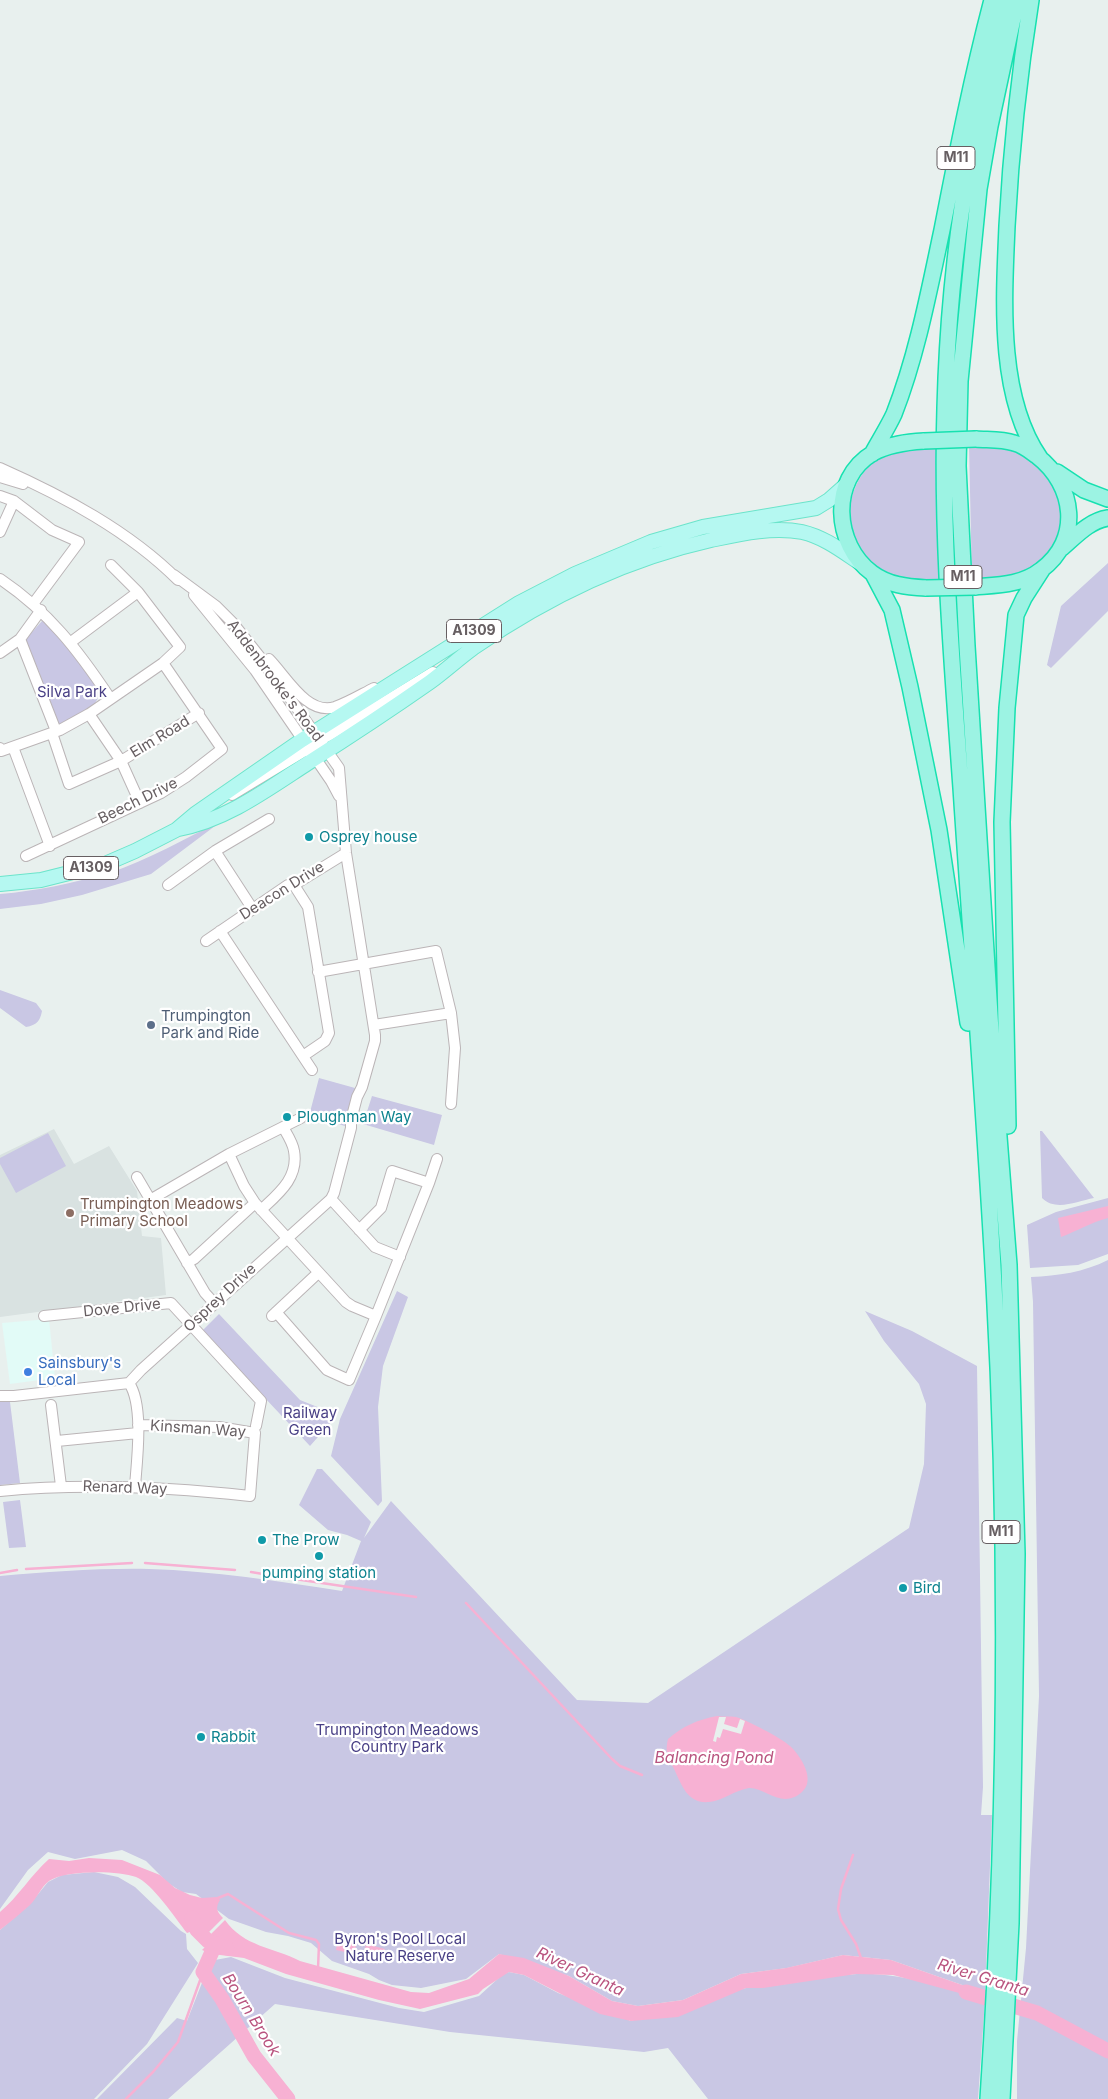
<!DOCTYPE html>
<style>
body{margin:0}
canvas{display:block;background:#e8f0ee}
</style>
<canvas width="1108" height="2099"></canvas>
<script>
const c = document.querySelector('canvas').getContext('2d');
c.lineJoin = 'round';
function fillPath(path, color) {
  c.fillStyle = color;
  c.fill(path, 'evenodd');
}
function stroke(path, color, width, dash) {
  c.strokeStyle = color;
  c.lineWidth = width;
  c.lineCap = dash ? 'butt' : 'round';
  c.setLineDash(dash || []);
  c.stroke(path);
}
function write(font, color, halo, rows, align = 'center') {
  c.font = font + ' Inter,sans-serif';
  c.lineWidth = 4.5;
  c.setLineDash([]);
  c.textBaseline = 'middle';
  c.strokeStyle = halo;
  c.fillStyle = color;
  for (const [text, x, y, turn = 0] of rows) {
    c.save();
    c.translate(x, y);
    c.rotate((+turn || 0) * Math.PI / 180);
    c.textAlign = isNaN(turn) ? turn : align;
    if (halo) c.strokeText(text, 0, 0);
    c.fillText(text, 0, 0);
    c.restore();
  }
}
const commercial = new Path2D(`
 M49 1319 55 1378 10 1384 2 1323Z`);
const education = new Path2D(`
 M54 1129 74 1164 109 1146 137 1191 142 1236 161 1238 166 1295 0 1317V1155Z`);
const green = new Path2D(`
 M992 444 1020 450 1055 482 1062 510 1060 529 1053 547 1042 562 1017 577 972 581 969 446Z
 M939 445 943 579C923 581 905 583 886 574 831 549 841 467 897 448 909 444 926 446 939 445Z
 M1108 563V611L1051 668 1047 665 1061 606Z
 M42 621 48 622 53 626 99 689C101 708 76 717 62 726L57 722 48 701 49 697 47 691 43 689 38 677 40 674 37 667 34 666 24 641Z
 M223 820 151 874 82 895 41 904 0 909V894C37 891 73 883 109 873 148 860 186 838 223 820Z
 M0 990 36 1003 42 1011C40 1021 37 1025 26 1027L0 1008Z
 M319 1078 355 1088 345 1126 309 1116Z
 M372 1096 442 1115 434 1145 363 1124Z
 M1040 1131H1042L1094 1198C1077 1201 1056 1212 1042 1198Z
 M48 1133 66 1166 16 1193 0 1164V1158Z
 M1108 1198V1254L1078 1265 1030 1268 1027 1225 1056 1212Z
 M1108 1260V2099H1017V2041L1026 1948 1039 1696 1033 1302 1031 1277C1058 1276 1084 1272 1108 1260Z
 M397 1291 408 1297 383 1366 378 1407 382 1501 378 1506 331 1456 340 1419Z
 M865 1311 912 1331 977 1366 983 1787 981 1815H992L985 1993 891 1960 843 1955 787 1968 741 1974 683 2000 638 2006 612 2001 569 1976 499 1954 466 1979 421 1988 392 1985 379 1980 369 1974 332 1961 311 1943 288 1936 266 1932 229 1919 196 1894 182 1892 168 1883 146 1861 122 1850 75 1859 48 1852 28 1870 0 1909V1576C49 1572 99 1568 149 1569 214 1571 278 1581 342 1591L361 1541 347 1535 328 1530 299 1505 317 1469H322L371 1522 364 1538 391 1501 577 1700 648 1703 909 1528 924 1464 926 1404 919 1384 884 1341Z
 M219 1314 300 1400 335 1414 333 1420 310 1446 202 1331Z
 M0 1401 10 1402 20 1483 0 1485Z
 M20 1500 26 1547 9 1548 3 1502Z
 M94 1872 118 1877 135 1887 181 1931 186 1934 187 1949 198 1963 147 2044 94 2099H0V1930L30 1904 48 1882 62 1875Z
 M231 1957 285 1978 399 2008 424 2012 479 1996 502 1975 509 1972 524 1975 558 1993 631 2021 746 1988C783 1987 820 1976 857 1974 900 1972 943 1988 985 2000L978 2099H708L668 2048 644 2052 450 2032 275 2004 168 2099H97L177 2018 187 2021 207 1970 215 1960Z`);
const water = new Path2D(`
 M1108 1206V1218C1092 1222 1077 1231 1061 1237L1058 1218Z
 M717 1716C723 1717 730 1716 736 1717 747 1720 781 1738 790 1746 801 1756 816 1780 802 1792 782 1810 765 1787 749 1788 735 1790 722 1801 709 1802 688 1804 682 1786 675 1771 673 1766 668 1760 667 1754 666 1749 667 1743 668 1739 683 1726 697 1720 717 1716Z
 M89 1858 122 1860 160 1875 175 1888 190 1895 202 1898 217 1897 220 1900C215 1908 217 1912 223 1918L207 1934 200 1928 201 1934 193 1931 187 1933C176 1919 152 1883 136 1877 117 1870 65 1870 49 1881 41 1887 37 1898 30 1905 20 1914 10 1922 0 1930V1912C18 1897 31 1875 49 1859L69 1861Z
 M225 1920C244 1947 273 1947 300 1961L411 1992 429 1993 469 1979 499 1954 524 1958 569 1976 612 2001 638 2006 683 2000 741 1974 786 1968 843 1955 891 1960 985 1993V2000L893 1975 856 1974 763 1988H746L678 2017 631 2021 600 2014 524 1975 509 1972 483 1989 478 1994 420 2009 379 2000 286 1974 244 1958 212 1954 202 1950 206 1946V1942L212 1939 209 1936Z
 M338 1937 357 1942 354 1954 336 1950Z
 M366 1944 385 1949 381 1963 363 1957Z`);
const pier = new Path2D(`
 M719 1717H726L724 1724 737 1728 740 1719 745 1721 741 1734 723 1729 720 1738 717 1737 716 1742 713 1741Z`);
const stream = new Path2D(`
 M145 1563 235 1570
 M26 1569 132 1563
 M251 1572 263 1574
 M0 1573 17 1570
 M288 1578 416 1597
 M466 1603 612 1759 620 1766 642 1775
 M853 1855 841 1889 838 1909 841 1920 856 1944 861 1958
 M218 1898 228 1894 289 1933 316 1940 319 1944 318 1969
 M126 2099 153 2072 178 2042 203 1972`);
const river = new Path2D(`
 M192 1918 197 1930 208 1941 227 1948
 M215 1945 203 1972 222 1999 254 2056 288 2099
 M966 1992 1037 2013 1108 2051`);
const minor = new Path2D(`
 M0 468C63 496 129 531 178 580
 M0 477 23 484
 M0 496 14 501 52 530 79 542 33 604
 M0 532 14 501
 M111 565 138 592
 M0 579C49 612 78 650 110 698
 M194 595 255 670 331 781 339 796
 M20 639 56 731
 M0 653 20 639 41 610
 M269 659C286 676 307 716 335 707 349 702 362 694 374 688
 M52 733 69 784 121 761 89 714
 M314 743 330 735 433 672
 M13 747 50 846
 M0 748 1 751 60 730 89 714 163 663 180 647 138 592 71 642
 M232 795 303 752 314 749
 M140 803 121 761 199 713
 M215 851 252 908
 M26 856 161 793 186 777 222 749 163 663
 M168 885 215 851 269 819
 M294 885 308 907 329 1033 325 1041 303 1056
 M220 931 312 1070
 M206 941 288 885H294L346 853
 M318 972 436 951 451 1013 374 1025
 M451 1104 455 1048 451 1013
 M229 1154 244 1186 255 1203 346 1302 352 1306 376 1316
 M137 1177 205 1293 214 1303
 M429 1183 437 1159
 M331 1199 375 1247 400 1257
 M150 1200 229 1154 301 1118
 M261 1210C278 1194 299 1178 294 1151 293 1143 287 1134 283 1127
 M187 1263 194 1259 255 1203
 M276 1312 327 1370 349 1380 376 1316 429 1183 392 1171 381 1208 359 1230
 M44 1316 171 1303 261 1401 256 1426
 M272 1316 318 1273
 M129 1383C144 1405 137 1460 135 1486
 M0 1396H14L129 1383 141 1370 331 1199 334 1193 351 1128V1120L357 1097 362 1087 375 1041V1035L346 853 339 768 268 667 233 623 216 606 174 575
 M51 1405 61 1486
 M57 1441 138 1433
 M0 1491C84 1483 167 1487 250 1496L255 1433 219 1427 138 1425`);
const major = new Path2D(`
 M178 829C225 821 268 789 308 763 349 737 390 710 430 682 445 671 458 659 473 648 544 599 626 559 711 540 739 534 773 526 802 532 824 537 842 551 860 563
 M0 884 41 880 105 864 135 851 176 830 195 814 302 740 519 603 575 574 651 542 703 527 816 508 829 500 847 484`);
const highway = new Path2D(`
 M1031 0C1019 75 1011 150 1007 226 1004 298 997 396 1040 458
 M924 441C907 442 889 444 873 453 829 479 834 545 872 573 888 585 907 587 926 588
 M872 454C879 441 888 427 894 414 917 355 929 291 942 230 957 153 972 76 992 0
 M1057 472 1084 490 1108 499
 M1062 548C1076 536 1089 521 1108 518
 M873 574 892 610 910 687 939 830 968 1023
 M975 587C998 585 1022 585 1041 570 1082 540 1075 485 1037 456 1030 451 1023 445 1014 443 1002 439 988 440 976 439
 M1008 1126 1002 822 1007 708 1016 615 1024 598 1042 570
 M988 2099C1006 1828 1009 1555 994 1285 985 1119 972 954 961 788 952 662 941 534 945 408 947 331 954 252 967 176 977 117 991 58 1004 0
 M1002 2099 1011 1923 1017 1554 1009 1265 992 1047 967 646 958 466 960 381 979 189 990 126 1017 0`);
const highwayBridge = new Path2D(`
 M924 441 976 439
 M926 588 975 587`);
const markers = [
 [309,837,5,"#0f9aa8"],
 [151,1025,5,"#5c6f8a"],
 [287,1117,5,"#0f9aa8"],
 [70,1213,5,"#8d6e63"],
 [28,1372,5,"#3f7fe0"],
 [262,1540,5,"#0f9aa8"],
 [319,1556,5,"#0f9aa8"],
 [903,1588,5,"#0f9aa8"],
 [201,1737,5,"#0f9aa8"]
];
const shields = [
 [956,158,38],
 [963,577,38],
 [474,631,55],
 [91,868,55],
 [1001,1532,38]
];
const shieldNames = [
 ["M11",956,158],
 ["M11",963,577],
 ["A1309",474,631],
 ["A1309",91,868],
 ["M11",1001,1532]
];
const streetNames = [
 ["Addenbrooke's Road",275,681,53],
 ["Elm Road",160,737,-31],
 ["Beech Drive",138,801,-26],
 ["Deacon Drive",282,891,-32],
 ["Osprey Drive",220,1298,-43],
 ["Dove Drive",122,1308,-6],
 ["Kinsman Way",198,1429,4],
 ["Renard Way",125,1488,2]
];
const parkNames = [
 ["Silva Park",72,692],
 ["Railway",310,1413],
 ["Green",310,1430],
 ["Trumpington Meadows",397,1730],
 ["Country Park",397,1747],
 ["Byron's Pool Local",400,1939],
 ["Nature Reserve",400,1956]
];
const cultureNames = [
 ["Osprey house",319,837],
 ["Ploughman Way",297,1117],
 ["The Prow",272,1540],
 ["pumping station",319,1573,"center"],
 ["Bird",913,1588],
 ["Rabbit",211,1737]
];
const serviceNames = [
 ["Trumpington",161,1016],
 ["Park and Ride",161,1033]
];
const educationNames = [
 ["Trumpington Meadows",80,1204],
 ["Primary School",80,1221]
];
const shopNames = [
 ["Sainsbury's",38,1363],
 ["Local",38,1380]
];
const waterNames = [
 ["Balancing Pond",714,1758],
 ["River Granta",580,1972,25],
 ["River Granta",983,1978,17],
 ["Bourn Brook",251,2015,58]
];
fillPath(commercial, '#e2fbf7');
fillPath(education, '#d9e2e1');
fillPath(green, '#c9c7e4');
fillPath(water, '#f7b1d3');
fillPath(pier, '#e8f0ee');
stroke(stream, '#f7b1d3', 2.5);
stroke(river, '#f7b1d3', 15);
stroke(minor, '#bbb5b7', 12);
stroke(major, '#6ce4cb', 16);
stroke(highway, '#17e1b0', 18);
stroke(minor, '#fff', 10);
stroke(major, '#b5f8f1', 14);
stroke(highway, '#9cf3e3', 15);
stroke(highwayBridge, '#17e1b0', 18, []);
stroke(highwayBridge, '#9cf3e3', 15);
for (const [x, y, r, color] of markers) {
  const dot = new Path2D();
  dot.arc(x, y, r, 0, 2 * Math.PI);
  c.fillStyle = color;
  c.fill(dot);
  stroke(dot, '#fff', 2);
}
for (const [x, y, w] of shields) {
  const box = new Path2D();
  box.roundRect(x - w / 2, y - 11.5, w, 23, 4);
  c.fillStyle = '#fff';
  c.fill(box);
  stroke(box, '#675f62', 1);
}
write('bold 14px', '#675f62', null, shieldNames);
write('15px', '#675f62', '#fff', streetNames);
write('15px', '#483f85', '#fff', parkNames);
write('15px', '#0d838f', '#fff', cultureNames, 'left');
write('15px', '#4e5e75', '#fff', serviceNames, 'left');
write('15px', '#785e54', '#fff', educationNames, 'left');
write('15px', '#366cbe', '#fff', shopNames, 'left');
write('italic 16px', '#b9547f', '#fff', waterNames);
</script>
